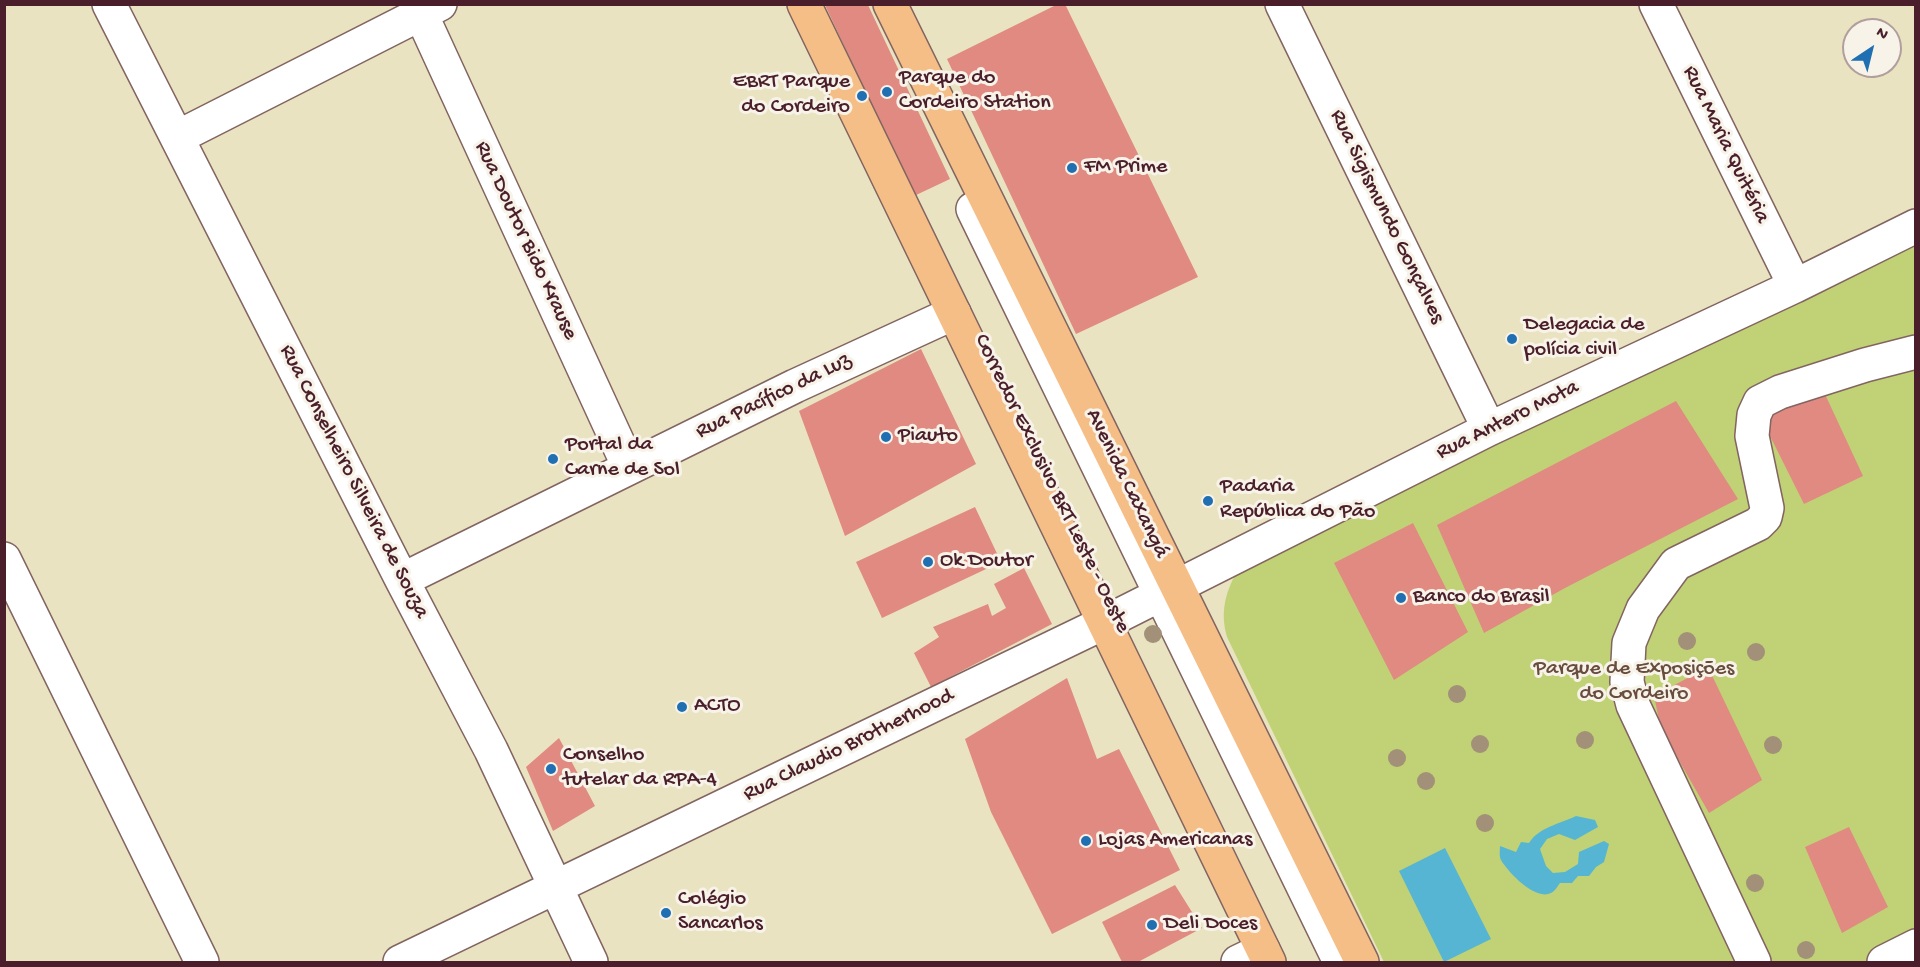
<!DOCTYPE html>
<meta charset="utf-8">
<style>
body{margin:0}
#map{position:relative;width:1920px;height:967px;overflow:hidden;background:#e9e3c2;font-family:"Gochi Hand",sans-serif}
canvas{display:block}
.frame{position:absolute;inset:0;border:6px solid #4a1f2b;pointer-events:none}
.north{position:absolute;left:1842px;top:18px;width:60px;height:60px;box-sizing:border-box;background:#f7f3e8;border:2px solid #b29e9c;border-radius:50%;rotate:35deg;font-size:16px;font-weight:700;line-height:24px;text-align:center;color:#4a1f2b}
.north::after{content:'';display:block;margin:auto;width:21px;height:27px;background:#1f6fb2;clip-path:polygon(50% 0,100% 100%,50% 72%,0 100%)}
</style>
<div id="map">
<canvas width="1920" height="967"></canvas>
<div class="frame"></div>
<div class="north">N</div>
</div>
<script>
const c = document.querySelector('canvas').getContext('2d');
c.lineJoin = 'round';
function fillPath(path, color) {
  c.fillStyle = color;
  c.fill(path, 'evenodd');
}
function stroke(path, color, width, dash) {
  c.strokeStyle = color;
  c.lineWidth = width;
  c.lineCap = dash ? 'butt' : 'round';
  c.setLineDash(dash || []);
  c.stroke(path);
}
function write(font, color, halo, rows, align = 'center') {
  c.font = font + ' "Gochi Hand",sans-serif';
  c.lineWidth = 6;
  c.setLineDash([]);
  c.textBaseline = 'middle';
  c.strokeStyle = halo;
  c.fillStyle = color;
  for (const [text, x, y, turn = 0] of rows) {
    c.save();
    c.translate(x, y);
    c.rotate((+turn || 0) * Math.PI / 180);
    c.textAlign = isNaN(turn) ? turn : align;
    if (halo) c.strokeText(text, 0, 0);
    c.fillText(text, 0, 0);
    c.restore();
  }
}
const green = new Path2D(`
 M1915 239V962H1384L1227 637C1220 613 1225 594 1236 573L1457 458Z`);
const water = new Path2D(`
 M1576 816 1595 820 1598 827 1575 840 1559 834 1547 839 1540 849 1546 866 1553 873 1565 872 1578 864 1579 852 1604 841 1609 844 1604 862 1596 867 1589 876H1578L1572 883H1560C1557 887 1555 891 1551 893 1535 901 1508 872 1501 860 1499 856 1500 851 1500 846L1516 852 1521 842 1529 843C1539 827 1560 824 1576 816Z
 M1445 848 1491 939 1444 962 1399 871Z`);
const building = new Path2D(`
 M1058 4H1065L1198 277 1076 334 947 59Z
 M825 5H868L950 179 914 196Z
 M921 349 976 464 845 536 799 411Z
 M1824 392 1863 476 1804 504 1764 424 1770 414Z
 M1676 401 1738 499 1565 588 1484 633 1437 525Z
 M975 507 1001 562 882 618 856 562Z
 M1413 523 1468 632 1394 680 1334 563Z
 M1024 568 1052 624 931 687 914 653 939 637 933 627 988 604 992 616 1006 608 994 584Z
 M1708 667 1762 780 1709 813 1661 729 1654 696Z
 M1067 678 1097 759 1119 749 1180 870 1052 934 991 812 965 739Z
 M559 738 595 806 553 831 526 767Z
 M1849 827 1888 907 1842 933 1805 847Z
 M1175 885 1202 928 1138 962H1122L1102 922Z`);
const minor = new Path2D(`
 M109 4 402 580 491 750 591 962
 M1282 4 1489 429
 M1656 4 1795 286
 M421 14 629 467
 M178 137 440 4
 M973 209 1340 962
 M4 559 202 962
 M402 580 795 386 954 313
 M400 962 1116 617 1489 429 1795 286 1916 226
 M1238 962 1263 950
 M1754 962 1633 705 1627 682 1629 643 1643 609 1676 564 1758 524 1765 517 1767 508 1752 436 1754 415 1760 402 1780 392 1865 365 1916 352
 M1884 962 1916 946`);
const major = new Path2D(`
 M804 4 1269 962
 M890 4 1362 962`);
const trees = [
 [1153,634],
 [1687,641],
 [1756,652],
 [1457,694],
 [1585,740],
 [1480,744],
 [1773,745],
 [1397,758],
 [1426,781],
 [1485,823],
 [1755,883],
 [1806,950]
];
const markers = [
 [887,92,6,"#1f6fb2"],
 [862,96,6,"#1f6fb2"],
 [1072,168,6,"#1f6fb2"],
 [1512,339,6,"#1f6fb2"],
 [886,437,6,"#1f6fb2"],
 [553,459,6,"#1f6fb2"],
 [1208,501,6,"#1f6fb2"],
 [928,562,6,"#1f6fb2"],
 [1401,598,6,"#1f6fb2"],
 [682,707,6,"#1f6fb2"],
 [551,769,6,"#1f6fb2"],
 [1086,841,6,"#1f6fb2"],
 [666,913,6,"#1f6fb2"],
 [1152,925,6,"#1f6fb2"]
];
const poiNames = [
 ["Parque do",899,79],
 ["Cordeiro Station",899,104],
 ["EBRT Parque",850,83,"right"],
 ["do Cordeiro",850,108,"right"],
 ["FM Prime",1084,168],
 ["Delegacia de",1524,326],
 ["polícia civil",1524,351],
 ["Piauto",898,437],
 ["Portal da",565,446],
 ["Carne de Sol",565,471],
 ["Padaria",1220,488],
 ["República do Pão",1220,513],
 ["Ok Doutor",940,562],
 ["Banco do Brasil",1413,598],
 ["ACTO",694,707],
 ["Conselho",563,756],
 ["tutelar da RPA-4",563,781],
 ["Lojas Americanas",1098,841],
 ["Colégio",678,900],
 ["Sancarlos",678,925],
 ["Deli Doces",1164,925]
];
const streetNames = [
 ["Rua Maria Quitéria",1725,145,64],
 ["Rua Sigismundo Gonçalves",1386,217,64],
 ["Rua Doutor Bido Krause",525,241,65],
 ["Rua Pacífico da Luz",774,397,-26],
 ["Rua Antero Mota",1508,421,-26],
 ["Rua Conselheiro Silveira de Souza",353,482,63],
 ["Corredor Exclusivo BRT Leste - Oeste",1051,484,64],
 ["Avenida Caxangá",1126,484,64],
 ["Rua Claudio Brotherhood",849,746,-26]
];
const parkNames = [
 ["Parque de Exposições",1634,670],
 ["do Cordeiro",1634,695]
];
fillPath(green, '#c0d275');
fillPath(water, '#55b5d3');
fillPath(building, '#e08a82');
stroke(minor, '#826460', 36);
stroke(major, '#826460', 36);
stroke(minor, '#fff', 33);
stroke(major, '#f6be87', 33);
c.fillStyle = '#a29079';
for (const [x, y] of trees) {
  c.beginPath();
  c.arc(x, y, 9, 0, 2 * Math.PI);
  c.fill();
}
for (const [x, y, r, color] of markers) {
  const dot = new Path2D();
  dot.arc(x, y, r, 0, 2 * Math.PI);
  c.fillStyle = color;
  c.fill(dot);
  stroke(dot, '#f7f3e8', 2);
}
write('22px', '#4a1f2b', '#f7f3e8', poiNames, 'left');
write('22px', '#4a1f2b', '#f7f3e8', streetNames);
write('22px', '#684c3e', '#f7f3e8', parkNames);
</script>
